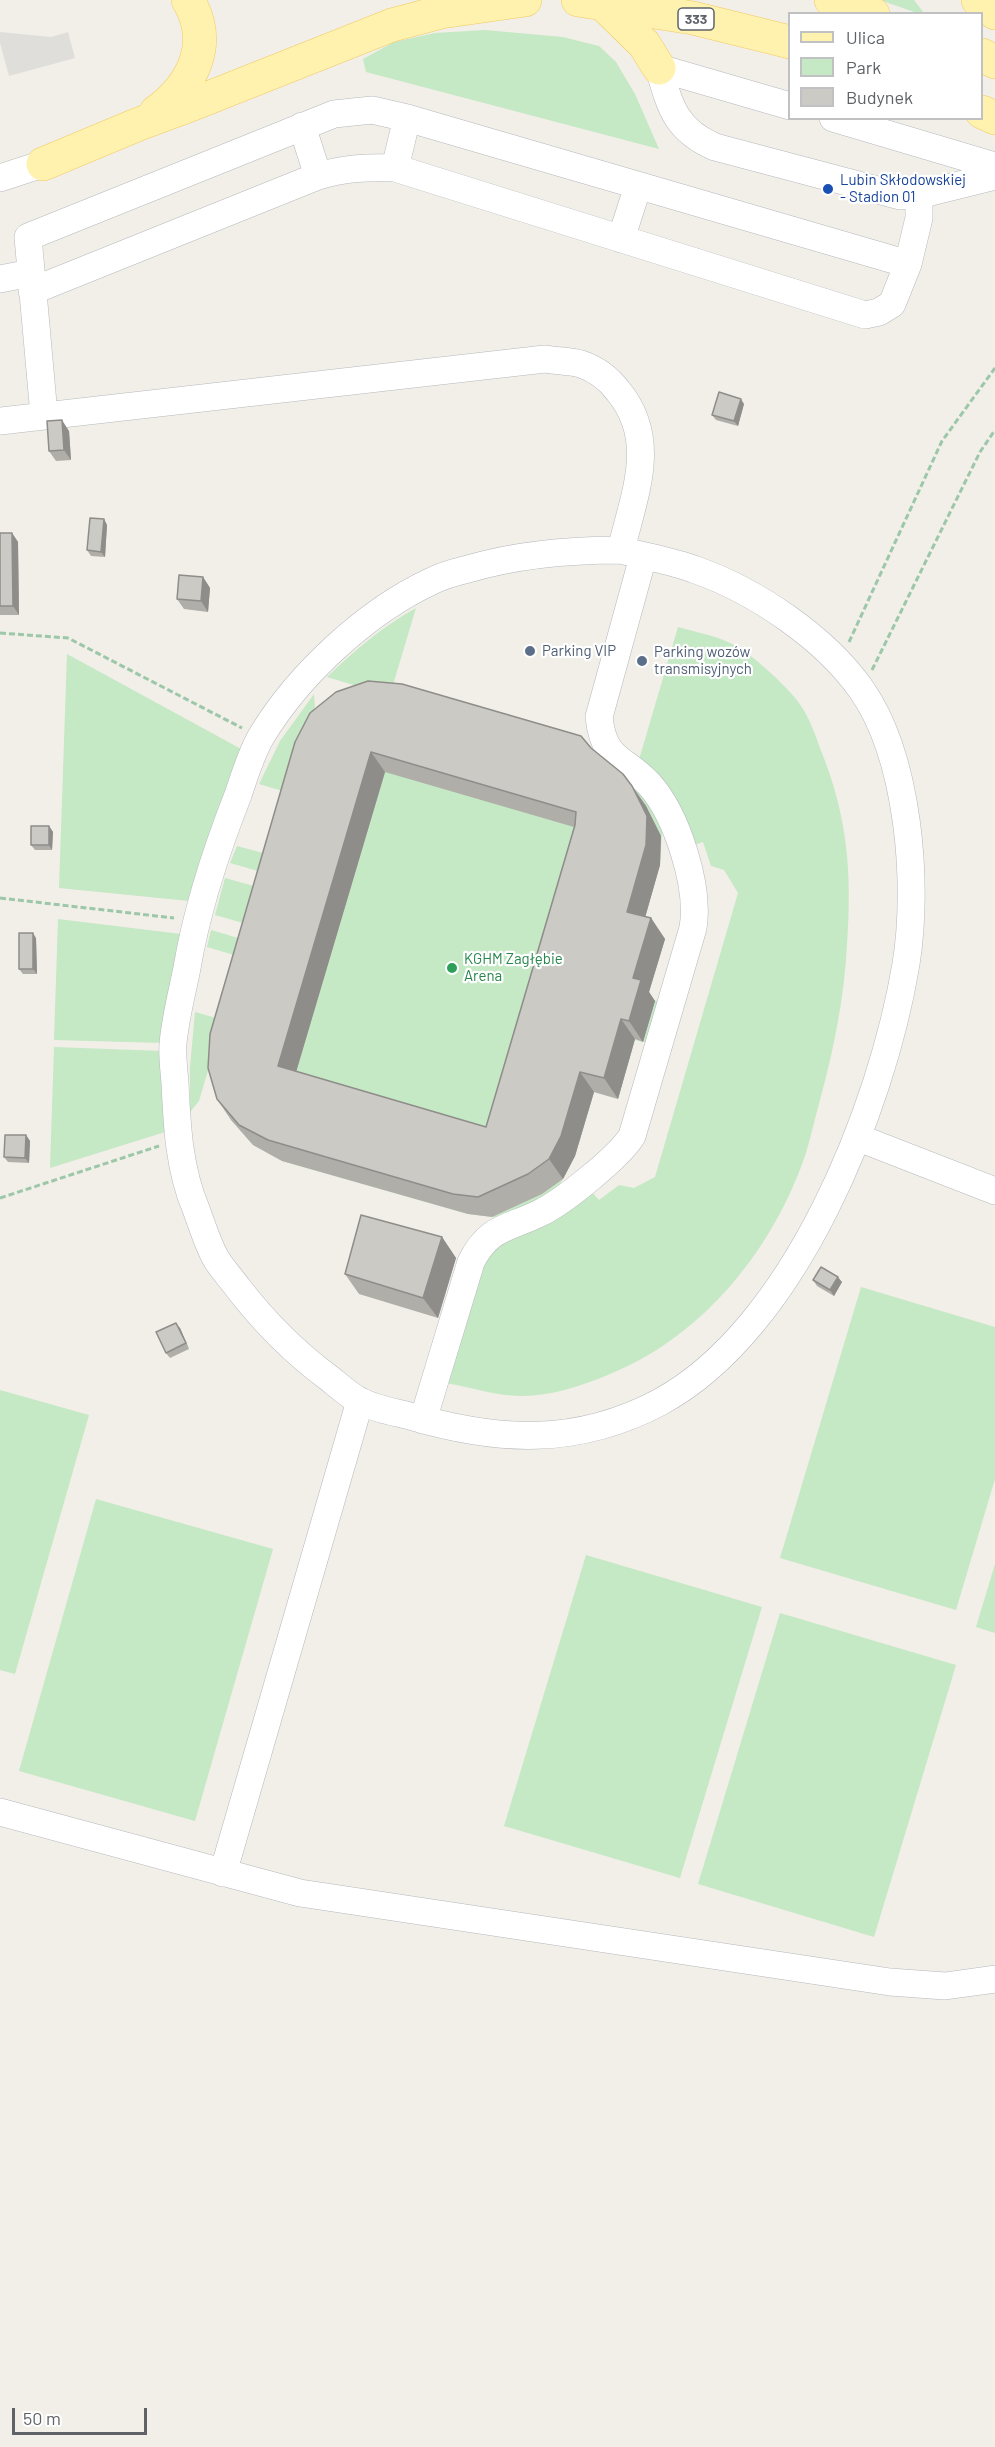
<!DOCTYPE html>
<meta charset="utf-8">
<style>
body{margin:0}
#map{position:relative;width:995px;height:2447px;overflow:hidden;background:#f1efe8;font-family:Barlow,sans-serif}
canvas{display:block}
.legend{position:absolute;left:788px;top:12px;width:195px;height:108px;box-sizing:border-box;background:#fff;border:2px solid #bfc1c3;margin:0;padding:8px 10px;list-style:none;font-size:18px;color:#5f6368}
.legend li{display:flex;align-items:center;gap:12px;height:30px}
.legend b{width:30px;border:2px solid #bfc1c3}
.scale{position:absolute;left:12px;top:2408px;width:135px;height:27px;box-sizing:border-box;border:3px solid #5f6368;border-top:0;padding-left:8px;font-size:18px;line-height:21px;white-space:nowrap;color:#5f6368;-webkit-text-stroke:4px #fff;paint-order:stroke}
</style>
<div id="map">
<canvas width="995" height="2447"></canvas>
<ul class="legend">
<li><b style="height:8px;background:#fff2af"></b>Ulica</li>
<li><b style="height:16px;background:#c5e8c5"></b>Park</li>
<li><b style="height:16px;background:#cccac5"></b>Budynek</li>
</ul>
<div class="scale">50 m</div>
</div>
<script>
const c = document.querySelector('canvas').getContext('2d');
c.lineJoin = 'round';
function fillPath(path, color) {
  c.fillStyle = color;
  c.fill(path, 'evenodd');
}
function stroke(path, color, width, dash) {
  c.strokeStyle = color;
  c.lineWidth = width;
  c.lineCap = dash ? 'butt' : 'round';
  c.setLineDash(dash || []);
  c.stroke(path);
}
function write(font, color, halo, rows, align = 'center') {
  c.font = font + ' Barlow,sans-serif';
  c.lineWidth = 4.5;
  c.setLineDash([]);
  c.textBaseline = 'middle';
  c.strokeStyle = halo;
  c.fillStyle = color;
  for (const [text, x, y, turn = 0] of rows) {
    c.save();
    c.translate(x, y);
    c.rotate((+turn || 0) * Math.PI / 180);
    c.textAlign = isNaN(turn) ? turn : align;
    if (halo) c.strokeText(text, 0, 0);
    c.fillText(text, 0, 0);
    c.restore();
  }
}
const industrial = new Path2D(`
 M0 32 51 37 68 32 75 58 9 76 0 43Z`);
const green = new Path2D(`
 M880 0H914L924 13H917Z
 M485 30 563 37 599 46 616 62 635 94 659 149 366 72 363 59 394 42 435 33Z
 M416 608 392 688 380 693 327 677C355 650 382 627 416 608Z
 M678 627C695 632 714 635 730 643 749 651 783 683 796 699 808 714 814 731 820 748 848 817 852 872 847 945 844 998 834 1049 820 1100 815 1118 811 1136 806 1153 774 1248 704 1336 610 1374 581 1386 552 1396 521 1396 496 1396 470 1387 446 1383L480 1267 492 1248 590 1190 599 1200 619 1185 634 1188 655 1177 738 893 724 870 711 866 703 842 688 847 638 763Z
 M67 654 243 750 216 814 189 901 59 888Z
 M314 694 315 706 289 793 259 784 280 741Z
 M601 758 652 800 662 832 660 865 641 931 665 939 647 998 661 1002 649 1043 635 1040 618 1099 594 1092 575 1156 559 1186 533 1207 501 1218 468 1214 282 1161 253 1145 231 1120 309 762Z
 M237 846 263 853 258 871 230 863Z
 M225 878 254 886 243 923 215 915Z
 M58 919 181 934 164 1043 54 1040Z
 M211 930 238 938 234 955 207 947Z
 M195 1012 223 1020 199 1101 190 1112V1067Z
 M54 1047 163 1051 165 1132 50 1168Z
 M861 1287 995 1327V1479L956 1610 780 1558Z
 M0 1390 89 1415 15 1674 0 1670Z
 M96 1499 273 1549 195 1821 19 1771Z
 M586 1555 762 1607 680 1878 504 1826Z
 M995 1564V1633L976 1627Z
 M780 1613 956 1665 874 1937 698 1884Z`);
const path = new Path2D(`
 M0 633 68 638 242 728
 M849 642 942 441 995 368
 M872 670 980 452 995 430
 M0 898 174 918
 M0 1198 159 1146`);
const minor = new Path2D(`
 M659 68C670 106 675 130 715 147L900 196 919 195 995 176
 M659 68 790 106
 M833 118 995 166
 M302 126 318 176
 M395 168 407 118
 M0 178 43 164
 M621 239 638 186
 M0 279 31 273
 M32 291 318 176C345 168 368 167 395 168L865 315 879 312 892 304 908 264 919 218V195
 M44 415 28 237 334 114 372 110 407 118 908 264
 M0 421 545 359C556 361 570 361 581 364 596 369 609 379 618 391 659 440 634 495 621 550
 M621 550C646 557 672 561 696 570 756 591 825 638 861 689 909 757 919 884 906 964 882 1108 795 1329 660 1402 577 1446 498 1442 410 1416 394 1412 375 1409 360 1401 350 1396 339 1386 329 1378 294 1352 265 1323 238 1288 231 1278 221 1268 215 1257 207 1242 202 1225 196 1209 179 1169 177 1126 175 1083 174 1070 172 1056 173 1044 175 1019 182 993 187 968 197 908 216 851 238 795 245 775 251 753 262 735 299 674 367 611 432 581 443 575 456 572 468 569 519 554 569 550 621 550Z
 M859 1138 995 1191
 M423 1420 471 1262C489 1226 508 1229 540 1213 563 1202 619 1157 632 1136L693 928C700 887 677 815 649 784 623 756 604 762 599 717L643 557
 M0 1812 300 1893 890 1982 945 1986 995 1979
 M223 1873 360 1401`);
const major = new Path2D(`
 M578 0 693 18 790 42
 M831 0 873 14
 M978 0 995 13
 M602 3 644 44 659 68
 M982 55 995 62
 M156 112C193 85 214 43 188 0
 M982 112 995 118
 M43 164 139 124 193 104 392 25 441 12 525 0`);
const wall = new Path2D(`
 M744 404 738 426 716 420 712 415Z
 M69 431 71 460 56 461 49 451Z
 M104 519 107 525 105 557 91 556 87 550Z
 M0 533H12L18 542 19 615H0Z
 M203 577 210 588 208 612 184 609 177 599Z
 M295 742 632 786 646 806 661 836 660 865 645 917 651 918 665 939 649 992 655 1001 643 1042 635 1039 618 1099 594 1092 575 1156 563 1179 542 1194 492 1217 468 1214 282 1161 253 1145 231 1120 217 1099ZM385 772 574 827 486 1127 296 1071Z
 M49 826 53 832 52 850H35L31 845Z
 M36 938 37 974H23L19 969Z
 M26 1135 30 1141 29 1163 8 1162 4 1157Z
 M442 1237 456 1258 438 1318 359 1294 345 1274Z
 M813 1280 842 1282 834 1296 817 1286Z
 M180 1328 189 1349 170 1358 166 1353Z`);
const shadedWall = new Path2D(`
 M741 399 744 404 738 426 734 421Z
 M62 420 69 431 71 460 64 450Z
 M104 519 107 525 105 557 101 552Z
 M12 533 18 542 19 615 13 606Z
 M203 577 210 588 208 612 201 601Z
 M371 752 385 772 292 1086 278 1066Z
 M632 786 646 806 661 836 660 865 641 932 627 912Z
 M49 826 53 832 52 850 49 845Z
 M651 918 665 939 649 992 655 1001 643 1042 629 1021 633 978Z
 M33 933 36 938 37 974 33 969Z
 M621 1019 635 1039 618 1099 604 1078Z
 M580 1072 594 1092 575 1156 563 1179 549 1159Z
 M26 1135 30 1141 29 1163 25 1158Z
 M442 1237 456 1258 438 1318 423 1298Z
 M838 1277 842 1282 834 1296 830 1290Z
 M176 1323 180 1328 189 1349Z`);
const building = new Path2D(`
 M719 392 741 399 734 421 712 415Z
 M62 420 64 450 49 451 47 421Z
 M90 518 104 519 101 552 87 550Z
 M0 533H12L13 606H0Z
 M179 575 203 577 201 601 177 599Z
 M368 681 402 684 581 736 591 748 623 774 632 786 647 816 646 845 627 912 651 918 633 978 641 980 629 1021 621 1019 604 1078 580 1072 561 1136 549 1159 528 1174 478 1197 453 1194 268 1140 239 1125 217 1099 208 1068 210 1034 295 742 310 713 336 692ZM371 752 576 812 575 825 486 1127 278 1066Z
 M31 826H49V845H31Z
 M19 933H33V969H19Z
 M5 1135H26L25 1158 4 1157Z
 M361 1215 442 1237 423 1298 345 1274Z
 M821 1267 838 1277 830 1290 813 1280Z
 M176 1323 186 1343 166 1353 156 1332Z`);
const markers = [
 [828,189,6,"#1a4fb4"],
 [530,651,6,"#5c6f8a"],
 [642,661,6,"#5c6f8a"],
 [452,968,6,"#2e9e5b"]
];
const shields = [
 [696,19,36]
];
const shieldNames = [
 ["333",696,19]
];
const transitNames = [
 ["Lubin Skłodowskiej",840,180],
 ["- Stadion 01",840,197]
];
const serviceNames = [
 ["Parking VIP",542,651],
 ["Parking wozów",654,652],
 ["transmisyjnych",654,669]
];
const leisureNames = [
 ["KGHM Zagłębie",464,959],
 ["Arena",464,976]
];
fillPath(industrial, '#e0deda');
fillPath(green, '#c5e8c5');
stroke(minor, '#b5b8bc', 28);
stroke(major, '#f2c960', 34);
stroke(path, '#9cc7a9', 3, [6, 3]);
stroke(minor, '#fff', 27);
stroke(major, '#fff2af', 33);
fillPath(wall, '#afaea9');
fillPath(shadedWall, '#8f8d8a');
fillPath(building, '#cccac5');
stroke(building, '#8f8d8a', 1.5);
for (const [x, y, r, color] of markers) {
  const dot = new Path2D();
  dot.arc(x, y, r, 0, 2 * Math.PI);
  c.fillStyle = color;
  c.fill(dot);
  stroke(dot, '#fff', 2);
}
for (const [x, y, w] of shields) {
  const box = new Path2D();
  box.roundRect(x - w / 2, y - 11, w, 22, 4.5);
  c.fillStyle = '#fff';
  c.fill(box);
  stroke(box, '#5f6368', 1.5);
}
write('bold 14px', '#5f6368', null, shieldNames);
write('15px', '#164399', '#fff', transitNames, 'left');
write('15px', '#4e5e75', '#fff', serviceNames, 'left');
write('15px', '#27864d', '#fff', leisureNames, 'left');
</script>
